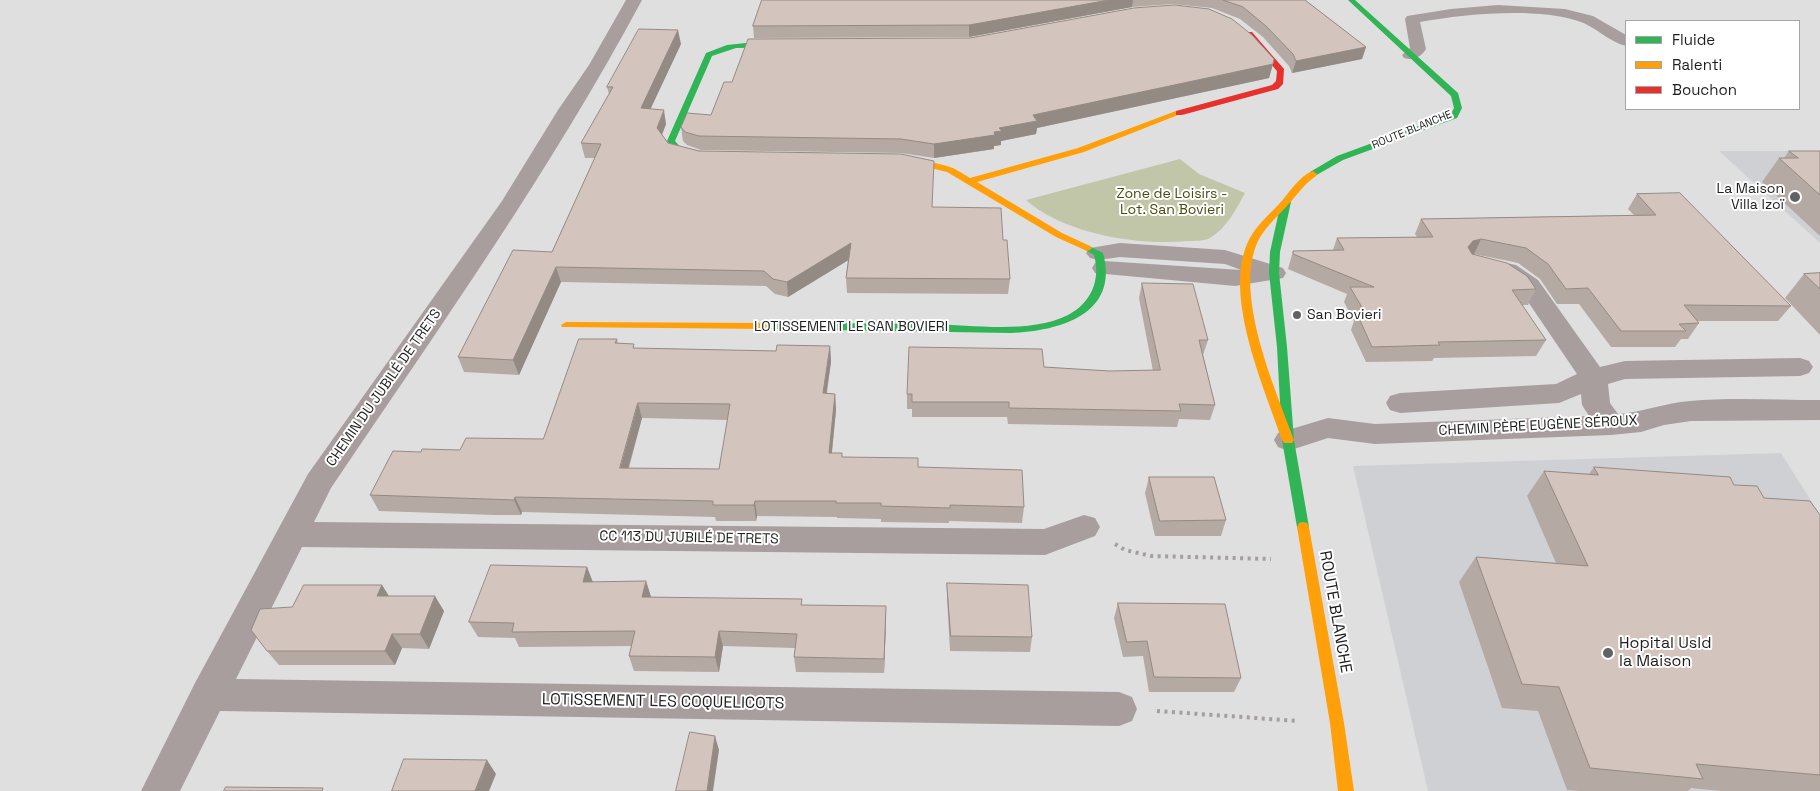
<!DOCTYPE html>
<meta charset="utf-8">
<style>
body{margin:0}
#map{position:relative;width:1820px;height:791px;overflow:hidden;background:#dfdfdf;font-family:"Space Grotesk",sans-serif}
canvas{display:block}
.legend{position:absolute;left:1625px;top:20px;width:175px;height:90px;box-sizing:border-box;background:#fff;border:1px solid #a5a5a5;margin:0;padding:6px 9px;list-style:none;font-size:15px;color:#1d1e1e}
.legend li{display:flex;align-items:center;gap:10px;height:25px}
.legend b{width:25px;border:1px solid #a5a5a5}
</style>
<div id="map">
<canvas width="1820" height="791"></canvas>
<ul class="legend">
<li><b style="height:6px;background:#30b455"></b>Fluide</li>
<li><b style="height:6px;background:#ff9f0a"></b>Ralenti</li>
<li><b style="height:6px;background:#e5322d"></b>Bouchon</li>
</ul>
</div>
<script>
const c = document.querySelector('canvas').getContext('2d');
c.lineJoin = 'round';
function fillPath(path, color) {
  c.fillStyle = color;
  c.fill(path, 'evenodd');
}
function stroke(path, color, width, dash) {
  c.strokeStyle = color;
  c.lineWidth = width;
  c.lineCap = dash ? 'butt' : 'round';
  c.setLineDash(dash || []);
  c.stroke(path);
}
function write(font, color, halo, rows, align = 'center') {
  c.font = font + ' "Space Grotesk",sans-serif';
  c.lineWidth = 4;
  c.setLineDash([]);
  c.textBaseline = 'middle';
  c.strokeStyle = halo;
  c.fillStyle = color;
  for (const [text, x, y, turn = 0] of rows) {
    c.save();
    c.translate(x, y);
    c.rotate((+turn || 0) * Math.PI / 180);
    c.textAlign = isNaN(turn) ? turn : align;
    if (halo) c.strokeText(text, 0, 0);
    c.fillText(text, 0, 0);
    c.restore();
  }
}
const built = new Path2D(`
 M1719 151H1820V243Z
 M1781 453 1820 515V791H1428L1353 466Z`);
const green = new Path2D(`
 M1180 159 1199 174 1245 193C1236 209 1227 228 1210 238 1205 241 1194 241 1187 241 1139 246 1064 234 1026 200Z`);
const path = new Path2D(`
 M1115 544 1125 550 1151 556 1271 559
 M1157 711 1298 721`);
const lane = new Path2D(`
 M1498 5 1565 9 1593 16 1626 35V46C1609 42 1595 26 1578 21 1536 7 1464 14 1420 22L1426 49C1421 57 1413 61 1404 58L1402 55 1410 48 1405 19 1407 16 1451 9Z`);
const street = new Path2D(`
 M626 0H642C551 170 439 328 331 488L314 522 1044 529 1084 515 1095 518 1100 527 1095 536 1045 555 302 547 236 679 1119 692 1132 697 1137 709 1132 721 1119 726 220 711 180 791H141L195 683 308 474 502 201 558 110 589 65Z
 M1120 243 1225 250 1283 268 1286 273 1283 278 1235 286 1095 273 1092 268 1095 263 1104 261 1241 270 1225 264 1120 257 1098 260 1090 258 1086 253 1090 248Z
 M1507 263 1516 265 1538 280 1600 367 1625 361 1800 358 1809 361 1813 367 1809 373 1800 376 1625 379 1608 384 1610 403 1618 414C1643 412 1665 403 1690 401 1731 397 1778 400 1820 400V420L1691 421 1664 425 1641 432 1611 435 1375 444 1328 438 1288 451 1278 447 1274 440 1278 433 1328 418 1375 424 1589 416 1582 405 1581 394 1559 403 1400 413 1390 410 1386 403 1390 396 1400 393 1556 384 1577 374 1520 290 1498 275 1495 270 1498 265Z`);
const fast = new Path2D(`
 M1348 0H1355L1458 93 1462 108 1457 118 1343 160 1313 177 1309 174 1310 172 1337 156 1451 114 1454 108 1451 96Z
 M755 42 784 43 788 45 784 47 736 48 712 56 675 141 683 150 708 158 704 161 677 154 667 141 706 53 727 45Z
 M1286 199 1291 202 1280 252 1279 273 1287 347 1294 440 1309 527 1307 531 1303 532 1299 531 1297 527 1282 440 1277 347 1269 273 1270 252 1281 202Z
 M1087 245 1103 253C1120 315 1058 331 1011 333L768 329 763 326 768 323C823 323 877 323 932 324 973 325 1030 334 1068 315 1091 303 1101 280 1094 255L1082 248Z`);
const slow = new Path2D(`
 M1176 111 1183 113 1084 152 977 182 1062 233 1090 246 1092 248 1090 250 1087 251 1056 237 947 172 926 167 897 164 893 161C901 155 943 164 953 168 959 171 965 175 970 178L1078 148Z
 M1313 171 1317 174 1316 176C1304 184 1297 195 1287 206 1277 217 1265 227 1258 241 1233 294 1275 388 1294 440L1292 443H1284L1282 440C1264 387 1224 298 1247 244 1254 227 1268 216 1280 203 1290 192 1299 176 1313 171Z
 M566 322 768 323 773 326 768 329 562 327 561 325Z
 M1303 522 1307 523 1309 527 1344 723 1354 791H1338L1330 723 1297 527 1299 523Z`);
const jam = new Path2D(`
 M1246 32H1252L1284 69 1283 84 1278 89 1182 115H1176V111L1272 85 1276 81 1277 71 1246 36Z`);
const wall = new Path2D(`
 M762 0H1305L1366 47 1362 59 1292 73 1289 66 1263 37 1240 19 1212 8 1173 4 1132 7 969 37 754 38 753 26Z
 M681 44 650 109 666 124 662 135 668 143 933 207 1003 240 1010 279 1008 294 847 293 846 278 848 260 788 297 775 294 766 286 561 282 519 375 464 372 458 357 552 252 595 158H585L581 143 609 94 607 87Z
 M1273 64 1269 78 1037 128 1036 134 1001 141V145L994 146V149L934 158 901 153 701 150 687 145 683 141 681 127 711 115Z
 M1789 151H1820V236L1762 182 1779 158H1784Z
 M1637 194 1791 306 1778 321H1697L1699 323 1688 339H1681L1675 347H1611L1579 304H1557L1540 279 1518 263 1474 254 1536 289 1528 305H1522L1546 340 1536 356 1434 358 1432 361 1366 362 1351 330 1354 321 1344 302 1347 294 1288 269 1293 251 1333 250 1337 238 1417 237 1415 234 1421 219 1634 215 1628 209Z
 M1820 273V335L1785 298 1804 274Z
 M1142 283 1208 340 1203 355 1215 405 1210 420 1179 419 1177 427 1008 424 1007 417H912V409H907V394L1044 367 1109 371H1153L1139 298Z
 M617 339 618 343 635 348 776 351 830 346 831 362 827 393 835 394 836 410 832 453 842 457 918 467 1024 507 1022 523 949 521V523L881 522V519L837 518V517L757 516 756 521H716L715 517 522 512 521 515H495L379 511 370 495 421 452 460 450 543 439ZM642 418 728 420 719 469 629 468Z
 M1594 467 1734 485 1764 498 1820 515V791H1721L1691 788 1688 791H1578L1567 790 1538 711 1502 708 1459 582 1476 557 1556 563 1527 496 1544 471 1589 474Z
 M1149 477 1226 520 1221 536H1155L1145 493Z
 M587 567 593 582 646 581 651 597 802 605 886 621 884 673 796 672 794 657 795 648 723 646 719 672 634 671 629 656 631 646 519 647 515 638 478 637 469 622Z
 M947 583 1032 637 1030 652 950 651 947 599Z
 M382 585 389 596 444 611 429 649 402 648 395 665H279L267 651 292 607Z
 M1118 603 1241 678 1234 692H1149L1143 656 1123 657 1114 618Z`);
const shadedWall = new Path2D(`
 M1109 0H1133L1132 7 969 37V25Z
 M678 30 681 44 644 123 641 108Z
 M1366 47 1362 59 1292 73 1296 61Z
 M1273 64 1269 78 1037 128 1036 134 1001 141V145L994 146V149L934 158V144L994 132 999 128 1033 115Z
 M664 110 666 124 659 142 657 128Z
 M1481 239 1474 254 1466 256 1468 247 1473 241Z
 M851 243 852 258 788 297 787 282Z
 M556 267 561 282 519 375 513 360Z
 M830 346 831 362 824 409 823 393Z
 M835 394 836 410 830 469 829 453Z
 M638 403 642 418 624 483 620 468Z
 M515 497 522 512 521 515 514 500Z
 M755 501 757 516 756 521 754 505Z
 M587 567 593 583 583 582Z
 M646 581 651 597 647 612 642 597Z
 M382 585 391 600 377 596Z
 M435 596 444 611 429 649 420 634Z
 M886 606V621L884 673V659Z
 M719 631 723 646 719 672 715 657Z
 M392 634 402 648 395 665 385 651Z
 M715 736 719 750 713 791H707Z
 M487 760 496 774 489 791H475Z`);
const building = new Path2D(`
 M762 0H1109L969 25 753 26Z
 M1223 0H1305L1366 47 1296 61 1293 54 1266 26 1243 7Z
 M1175 5 1209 9 1232 19 1252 35 1274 59 1273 64 1033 115 1037 121 999 128 1002 131 994 132 995 135 934 144 901 139 699 136 685 132 681 127 687 113 711 115 724 82H732L748 39 970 38 1134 8Z
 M639 29 678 30 641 108 664 110 657 128 668 143 699 151 901 154 934 161 932 207 1001 208 1003 240H1007L1010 279 846 278 851 243 787 282 773 279 764 271 556 267 513 360 458 357 513 250 552 252 601 144 581 143 613 87H607Z
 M1789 151H1820V195L1779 158H1798Z
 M1680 193 1791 306 1684 305 1699 323 1679 324 1686 331H1621L1588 288 1566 289 1548 264 1526 248 1481 239 1473 241 1468 247 1472 254 1507 263 1527 276 1536 289 1512 290 1546 340 1438 342 1440 345 1372 347 1357 314H1366L1350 287H1374L1293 254V251L1344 250 1337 238 1433 237 1421 219 1656 215 1637 194Z
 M1820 273V289L1804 274Z
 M1142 283 1193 284 1208 340H1199L1215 405 1179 404 1181 411 1009 408V402H912V394H907L909 347 1042 349 1044 367 1109 371 1160 370Z
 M579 339H617L615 343 634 344 633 348 776 351 777 345 830 346 823 393 835 394 829 453H842V457L918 458V467L1022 470 1024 507 950 505V508L881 506V503H836V501H755L754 505H713V501L515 497 514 500 487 499 370 495 393 451 421 452 422 449 460 450 466 438 543 439ZM638 403 730 404 719 469 620 468Z
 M1594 467 1730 477 1734 485 1757 486 1764 498 1810 501 1820 515V775L1696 764 1703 779 1590 768 1559 687 1522 684 1476 557 1588 566 1544 471 1598 475Z
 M1149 477H1214L1226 520 1160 521Z
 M491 565 587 567 583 582 646 581 642 597 802 599 801 605 886 606 884 659 794 657 797 634 719 631 715 657 629 656 635 631 512 632 514 623 469 622Z
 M947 583 1028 585 1032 637 951 636Z
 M304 585H382L377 596H435L420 634H392L385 651H267L251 630 260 609 292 607Z
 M1118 603 1225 604 1241 678 1154 677 1147 641 1127 642Z
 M690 732 715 736 707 791H676Z
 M404 759 487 760 475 791H392Z
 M226 787 323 788 322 791H224Z`);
const markers = [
 [1795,197,6,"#616262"],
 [1297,315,5,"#616262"],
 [1608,653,6,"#616262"]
];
const farStreetnames = [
 ["ROUTE BLANCHE",1412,130,-22]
];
const poiNames = [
 ["La Maison",1784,189],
 ["Villa Izoï",1784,205],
 ["San Bovieri",1307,315,"left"]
];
const parkNames = [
 ["Zone de Loisirs -",1172,194],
 ["Lot. San Bovieri",1172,210]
];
const streetNames = [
 ["LOTISSEMENT LE SAN BOVIERI",851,327],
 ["CHEMIN DU JUBILÉ DE TRETS",384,388,-55],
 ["CHEMIN PÈRE EUGÈNE SÉROUX",1538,426,-3],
 ["CC 113 DU JUBILÉ DE TRETS",689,538,1]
];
const nearStreetnames = [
 ["ROUTE BLANCHE",1335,612,80],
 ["LOTISSEMENT LES COQUELICOTS",663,702,1]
];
const nearPoinames = [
 ["Hopital Usld",1619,644],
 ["la Maison",1619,662]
];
fillPath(built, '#cfd0d4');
fillPath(green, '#c2c6a8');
stroke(path, '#a59e9e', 4, [3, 4.5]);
fillPath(lane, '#a89e9e');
fillPath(street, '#a89e9e');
fillPath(fast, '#30b455');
fillPath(slow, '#ff9f0a');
fillPath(jam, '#e5322d');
fillPath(wall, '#b5a9a3');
fillPath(shadedWall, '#948a84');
fillPath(building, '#d3c5bd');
stroke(building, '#948a84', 1);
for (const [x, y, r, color] of markers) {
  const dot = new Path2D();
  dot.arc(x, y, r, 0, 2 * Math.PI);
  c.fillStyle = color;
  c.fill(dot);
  stroke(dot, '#fff', 2);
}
write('11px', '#1d1e1e', '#fff', farStreetnames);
write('14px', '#1d1e1e', '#fff', poiNames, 'right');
write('14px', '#474c0d', '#fff', parkNames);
write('14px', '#1d1e1e', '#fff', streetNames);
write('16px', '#1d1e1e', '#fff', nearStreetnames);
write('16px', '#1d1e1e', '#fff', nearPoinames, 'left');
</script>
